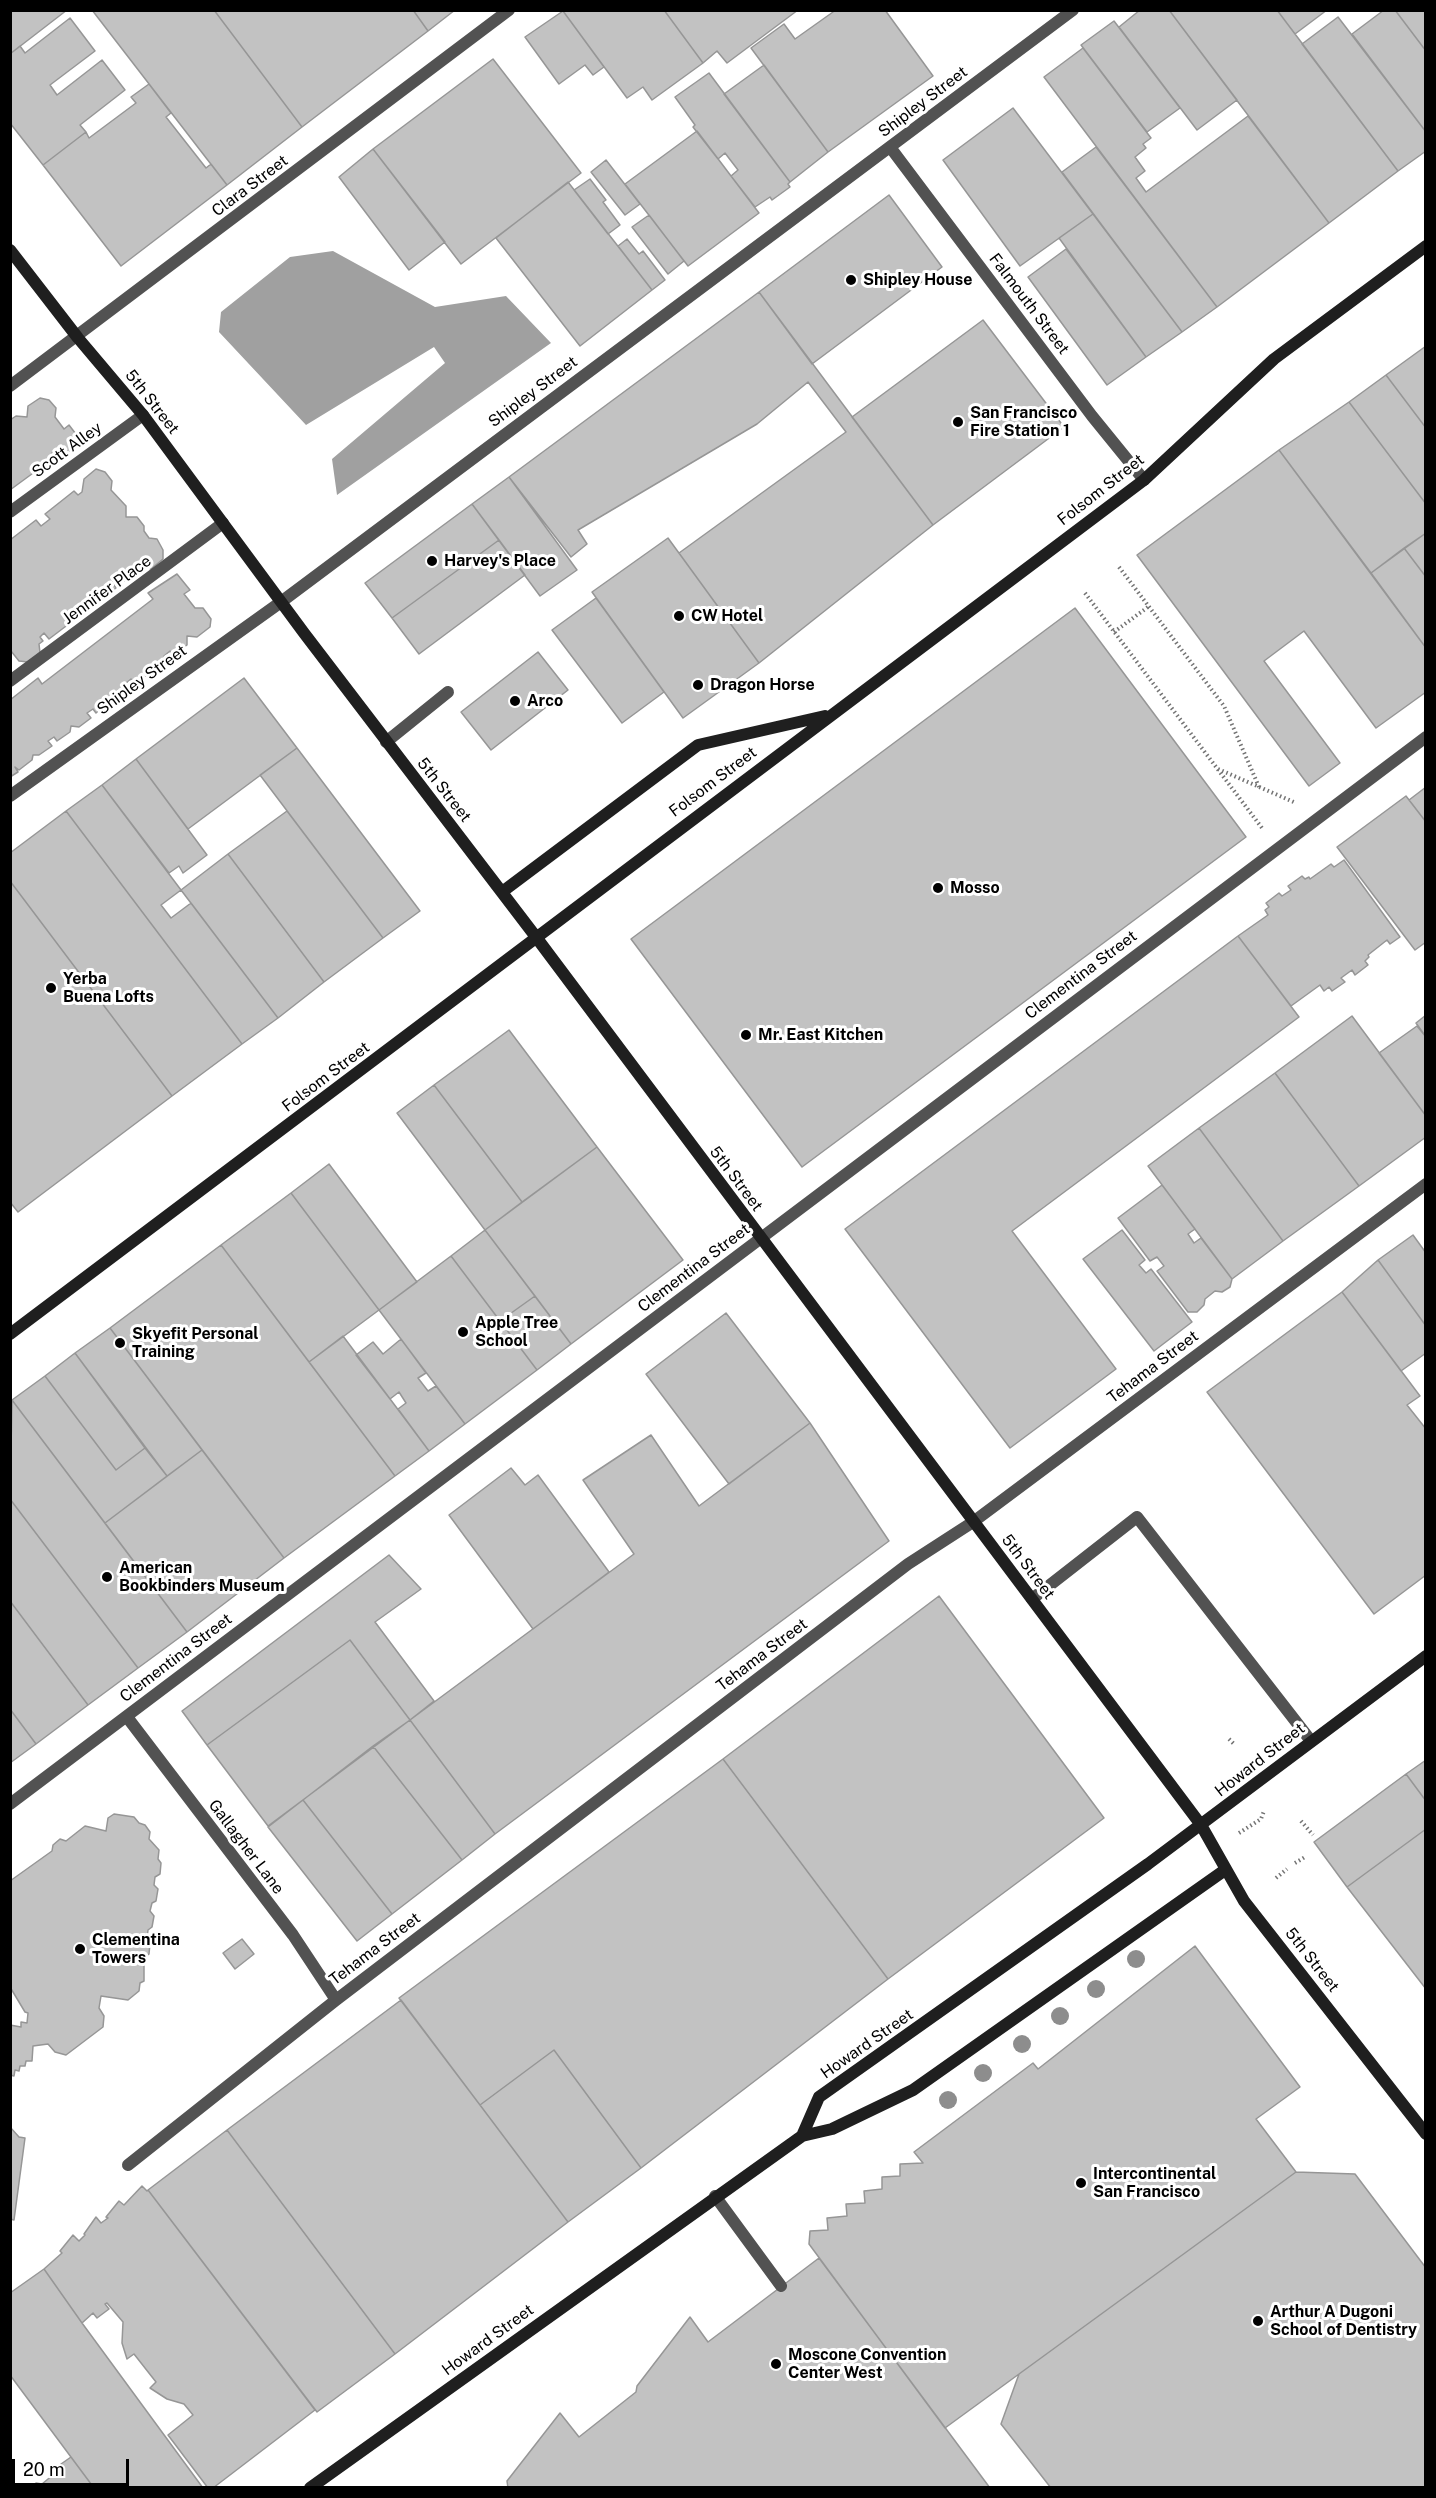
<!DOCTYPE html>
<style>
body{margin:0}
#map{position:relative;width:1436px;height:2498px;overflow:hidden;background:#fff;font-family:"Public Sans",sans-serif}
canvas{display:block}
.frame{position:absolute;inset:0;border:12px solid #000;pointer-events:none}
.scale{position:absolute;left:12px;top:2459px;width:117px;height:27px;box-sizing:border-box;border:3px solid #000;border-top:0;padding-left:8px;font-size:18px;line-height:21px;white-space:nowrap;color:#000;-webkit-text-stroke:4px #fff;paint-order:stroke}
</style>
<div id="map">
<canvas width="1436" height="2498"></canvas>
<div class="frame"></div>
<div class="scale">20 m</div>
</div>
<script>
const c = document.querySelector('canvas').getContext('2d');
c.lineJoin = 'round';
function fillPath(path, color) {
  c.fillStyle = color;
  c.fill(path, 'evenodd');
}
function stroke(path, color, width, dash) {
  c.strokeStyle = color;
  c.lineWidth = width;
  c.lineCap = dash ? 'butt' : 'round';
  c.setLineDash(dash || []);
  c.stroke(path);
}
function write(font, color, halo, rows, align = 'center') {
  c.font = font + ' "Public Sans",sans-serif';
  c.lineWidth = 6;
  c.setLineDash([]);
  c.textBaseline = 'middle';
  c.strokeStyle = halo;
  c.fillStyle = color;
  for (const [text, x, y, turn = 0] of rows) {
    c.save();
    c.translate(x, y);
    c.rotate((+turn || 0) * Math.PI / 180);
    c.textAlign = isNaN(turn) ? turn : align;
    if (halo) c.strokeText(text, 0, 0);
    c.fillText(text, 0, 0);
    c.restore();
  }
}
const water = new Path2D(`
 M333 251 435 307 506 296 551 343 337 495 332 459 445 363 434 347 306 425 219 332 221 312 290 257Z`);
const building = new Path2D(`
 M10 10H67L10 54Z
 M92 10H214L302 127 227 185Z
 M214 10H413L428 31 302 127Z
 M413 10H455L428 31Z
 M664 10 703 63 652 100 643 87 627 98 563 11Z
 M664 10H798L727 63 717 51 703 63Z
 M832 10H885L933 76 828 152 751 48 784 24 795 39 833 12Z
 M1140 10H1169L1237 100 1197 130 1119 27Z
 M1169 10H1277L1398 171 1329 223Z
 M1277 10H1327L1295 34Z
 M1384 10H1395L1426 51V132L1352 34Z
 M1395 10H1426V51Z
 M563 11 604 67 593 75 585 65 559 84 525 37Z
 M1338 17 1426 132V151L1398 171 1302 44Z
 M70 18 95 51 50 85 57 95 102 60 125 90 80 125 86 132 43 165 10 123V54L20 46 25 53Z
 M1114 21 1180 108 1147 132 1081 45Z
 M1083 48 1151 138 1143 144 1146 148 1135 157 1145 171 1136 178 1146 192 1248 116 1329 223 1217 307 1044 77Z
 M493 59 581 173 461 264 373 149Z
 M764 65 828 152 790 182 724 94Z
 M709 73 790 182 788 184 790 187 772 200 770 197 755 207 731 176 738 170 725 153 718 159 693 127 695 125 675 97Z
 M149 84 171 113 166 117 206 168 211 164 227 185 121 266 43 165 86 132 89 138 136 103 131 97Z
 M1013 108 1093 214 1020 266 943 160Z
 M697 131 759 213 688 266 625 184Z
 M1096 147 1217 307 1182 332 1062 172Z
 M373 149 445 242 409 270 339 177Z
 M606 160 640 204 625 215 591 172Z
 M590 179 606 200 603 202 620 225 608 234 574 190Z
 M568 182 652 290 580 346 496 238Z
 M889 195 942 267 812 364 759 292Z
 M1093 214 1182 332 1146 357 1059 238Z
 M649 215 684 261 668 274 632 227Z
 M627 239 639 254 643 251 665 280 652 290 618 246Z
 M1066 249 1146 357 1107 385 1028 277Z
 M759 292 933 525 759 663 679 553 846 432 808 382 757 424 578 530 587 544 571 557 509 477Z
 M983 320 1064 427 933 525 852 417Z
 M1426 346V428L1386 375Z
 M1386 375 1426 428V504L1349 402Z
 M40 398 49 400 56 408 55 417 64 429 69 425 82 442 65 455 62 451 57 450 52 453 55 457 10 490V420L16 416 27 417 28 406Z
 M1349 402 1426 504V533L1371 573 1279 450Z
 M1279 450 1426 648V692L1376 728 1304 631 1264 661 1340 763 1309 786 1137 555Z
 M96 469 105 472 112 481 111 490 126 506V517H137L144 526V531L149 538 157 539 163 550V559L151 569 142 566 124 581 120 576 112 582 116 588 86 610 82 605 74 611 78 617 49 639 44 633 40 637 43 641 39 644 40 653 28 662 19 661 11 651 10 540 36 520 41 526 50 519 45 514 74 491 78 495 82 492 84 479Z
 M509 477 577 570 540 596 472 504Z
 M472 504 499 540 392 618 365 583Z
 M1426 533V577L1404 548Z
 M668 538 759 663 683 718 592 592Z
 M499 540 525 575 419 654 392 618Z
 M1404 548 1426 577V648L1371 573Z
 M177 574 190 590 184 594 195 608H203L211 619 210 627 197 637 187 636V645L173 655 170 651 164 656 167 659 154 669H148V674L135 684 131 679 125 684 129 689 117 698 110 697 109 703 96 713 93 709 87 713 91 718 79 727 71 726 70 732 57 741 54 737 48 741 52 746 39 755H33L32 760 19 770 15 767 18 772 10 777V700L38 678 42 684 153 599 148 593Z
 M596 598 664 692 622 723 552 630Z
 M1075 608 1246 837 802 1167 631 939Z
 M538 652 568 690 491 750 461 712Z
 M244 678 297 748 188 829 136 759Z
 M297 748 420 911 383 938 260 775Z
 M136 759 207 855 183 873 179 866 169 873 102 785Z
 M102 785 181 890 161 905 171 918 191 903 278 1018 242 1044 66 811Z
 M1426 787V822L1409 800Z
 M1406 796 1426 822V942L1415 950 1337 847Z
 M66 811 242 1044 172 1096 10 881V853Z
 M287 811 383 938 324 982 228 854Z
 M228 854 324 982 278 1018 181 890Z
 M1344 860 1400 937 1390 944 1387 940 1368 955 1369 957 1365 961 1368 965 1355 975 1352 970 1341 978 1345 982 1332 991 1329 987 1324 991 1320 985 1291 1006 1238 936 1268 915 1265 910 1269 907 1266 903 1279 893 1282 896 1291 890 1288 886 1302 876 1305 879 1309 877 1310 879 1331 864 1334 867Z
 M10 881 172 1096 18 1212 10 1202Z
 M1238 936 1299 1017 1012 1231 1116 1369 1010 1448 845 1229Z
 M1426 1015V1037L1416 1023Z
 M1352 1016 1426 1116V1137L1359 1186 1275 1073Z
 M1417 1026 1426 1037V1116L1379 1053Z
 M509 1030 597 1147 522 1202 434 1085Z
 M1275 1073 1359 1186 1283 1241 1199 1128Z
 M434 1085 522 1202 485 1230 397 1113Z
 M1199 1128 1283 1241 1232 1279 1148 1166Z
 M597 1147 683 1260 571 1344 485 1230Z
 M329 1164 417 1282 379 1310 291 1193Z
 M1162 1185 1195 1229 1188 1234 1194 1243 1201 1238 1232 1279 1230 1287 1222 1292 1215 1291 1205 1299 1204 1305 1197 1312H1188L1157 1271 1164 1266 1157 1257 1150 1261 1118 1218Z
 M291 1193 379 1310 309 1362 221 1245Z
 M485 1230 535 1296 500 1321 451 1256Z
 M1122 1230 1145 1260 1139 1265 1146 1273 1151 1269 1192 1322 1154 1351 1083 1259Z
 M1413 1235 1426 1253V1326L1378 1260Z
 M221 1245 395 1476 284 1558 110 1328Z
 M451 1256 537 1370 465 1424 379 1310Z
 M1378 1260 1426 1326V1353L1401 1371 1342 1292Z
 M1342 1292 1420 1396 1407 1405 1426 1429V1575L1374 1614 1207 1392Z
 M535 1296 571 1344 537 1370 500 1321Z
 M726 1313 810 1423 729 1484 646 1374Z
 M110 1328 202 1450 167 1476 75 1353Z
 M343 1336 429 1451 395 1476 309 1362Z
 M401 1339 426 1373 418 1378 428 1391 436 1386 465 1424 429 1451 398 1409 406 1403 399 1392 390 1399 356 1355 373 1342 383 1354Z
 M75 1353 145 1448 116 1470 45 1376Z
 M45 1376 116 1470 145 1448 167 1476 105 1523 12 1400Z
 M12 1400 187 1632 138 1668 10 1499Z
 M810 1423 889 1541 495 1834 410 1720 634 1554 583 1480 651 1435 699 1506Z
 M202 1450 284 1558 187 1632 105 1523Z
 M511 1468 525 1485 538 1475 609 1572 533 1629 449 1515Z
 M10 1499 138 1668 88 1705 10 1601Z
 M389 1555 421 1589 375 1622 434 1701 410 1720 350 1640 207 1745 182 1711Z
 M939 1596 1104 1818 888 1979 723 1759Z
 M10 1601 88 1705 36 1744 10 1709Z
 M350 1640 410 1720 268 1826 207 1745Z
 M10 1709 36 1744 10 1763Z
 M410 1720 495 1834 462 1860 373 1746Z
 M373 1746 462 1860 392 1914 303 1800Z
 M723 1759 888 1979 641 2168 554 2050 480 2105 399 1998Z
 M1426 1760V1801L1406 1774Z
 M1406 1774 1426 1801V1829L1347 1887 1314 1842Z
 M303 1800 392 1914 357 1941 268 1827Z
 M114 1814 134 1817 139 1823 145 1825 150 1832 149 1839 159 1850 158 1859 161 1863 160 1874 155 1877 154 1885 158 1889 156 1901 152 1903 150 1911 154 1916 152 1927 148 1930 147 1938 150 1943 149 1954 144 1957V1981L140 1983 139 1991 128 2000 101 1996 99 2008 104 2016 103 2027 66 2055 55 2052 48 2044 33 2046 32 2061H26L25 2066H20L19 2071 15 2070 14 2076 10 2075V2025L21 2027V2022L27 2023 28 2013 25 2012 10 1987V1881L52 1851 53 1845 60 1839 66 1841 85 1826 106 1831 108 1818Z
 M1426 1829V1989L1347 1887Z
 M242 1939 254 1954 235 1969 223 1953Z
 M1195 1946 1300 2087 1256 2119 1296 2172 945 2428 809 2244 810 2231 828 2230 827 2218 847 2216 846 2204 865 2203 864 2191 882 2189V2177L900 2176V2164L923 2163 914 2152 1033 2063 1038 2069Z
 M401 2000 568 2222 395 2354 227 2130Z
 M554 2050 641 2168 568 2222 480 2105Z
 M10 2127 19 2137 25 2138 14 2220 10 2219Z
 M227 2130 395 2354 317 2412 148 2190Z
 M1296 2172 1355 2174 1426 2268V2488H1051L1001 2424 1019 2374Z
 M142 2186 147 2191 148 2190 315 2410 213 2488H208L168 2435 193 2415 184 2404 167 2399 150 2388 156 2382 134 2354 127 2359 122 2343 123 2322 107 2303 105 2304 109 2309 97 2318 93 2313 82 2323 44 2269 62 2253 60 2251 73 2235 79 2241 85 2235 84 2234 96 2217 101 2223 108 2218 106 2217 119 2201 124 2205Z
 M819 2258 990 2488H508L507 2481 560 2413 579 2437 636 2392 637 2386 690 2317 708 2342Z
 M44 2269 82 2323 203 2488H94L10 2375V2293Z
 M71 2457 94 2488H30L36 2483 42 2484 60 2469 61 2464Z`);
const path = new Path2D(`
 M1119 567 1224 706 1259 787
 M1085 593 1262 828
 M1114 632 1148 607
 M1218 769 1296 803
 M1229 1739 1234 1744
 M1301 1821 1313 1835
 M1239 1833 1261 1819 1264 1811
 M1295 1863 1305 1857
 M1276 1878 1287 1869`);
const lane = new Path2D(`
 M10 512 143 415
 M10 681 223 523
 M386 742 448 692
 M1032 1599 1137 1517 1311 1741
 M715 2196 781 2286`);
const street = new Path2D(`
 M890 147 1092 416 1144 480
 M10 386 509 10
 M10 796 281 602 1073 10
 M127 1717 293 1935 336 2000
 M10 1804 1426 737
 M128 2165 336 2000 908 1564 973 1522 1426 1184`);
const secondary = new Path2D(`
 M10 250 78 338 143 415 304 633 536 937 1201 1825 1244 1901 1426 2134
 M502 892 698 745 825 716
 M10 1334 1144 480 1274 359 1426 246
 M802 2136 832 2129 913 2090 1225 1870
 M310 2488 802 2136 819 2097 1148 1864 1426 1656`);
const trees = [
 [1136,1959],
 [1096,1989],
 [1060,2016],
 [1022,2044],
 [983,2073],
 [948,2100]
];
const markers = [
 [851,280,6,"#000"],
 [958,422,6,"#000"],
 [432,561,6,"#000"],
 [679,616,6,"#000"],
 [698,685,6,"#000"],
 [515,701,6,"#000"],
 [938,888,6,"#000"],
 [51,988,6,"#000"],
 [746,1035,6,"#000"],
 [463,1332,6,"#000"],
 [120,1343,6,"#000"],
 [107,1577,6,"#000"],
 [80,1949,6,"#000"],
 [1081,2183,6,"#000"],
 [1258,2321,6,"#000"],
 [776,2364,6,"#000"]
];
const streetNames = [
 ["Shipley Street",923,102,-37],
 ["Clara Street",250,186,-37],
 ["Falmouth Street",1029,304,53],
 ["Shipley Street",533,392,-37],
 ["5th Street",152,402,52],
 ["Scott Alley",67,450,-36],
 ["Folsom Street",1101,490,-38],
 ["Jennifer Place",107,590,-36],
 ["Shipley Street",142,680,-36],
 ["Folsom Street",713,782,-37],
 ["5th Street",444,790,52],
 ["Clementina Street",1081,975,-37],
 ["Folsom Street",326,1077,-37],
 ["5th Street",736,1179,53],
 ["Clementina Street",694,1268,-37],
 ["Tehama Street",1153,1367,-37],
 ["5th Street",1028,1567,53],
 ["Tehama Street",762,1655,-37],
 ["Clementina Street",176,1658,-37],
 ["Howard Street",1260,1760,-38],
 ["Gallagher Lane",246,1847,53],
 ["Tehama Street",375,1949,-37],
 ["5th Street",1312,1960,52],
 ["Howard Street",867,2044,-35],
 ["Howard Street",488,2340,-36]
];
const poiNames = [
 ["Shipley House",863,280],
 ["San Francisco",970,413],
 ["Fire Station 1",970,431],
 ["Harvey's Place",444,561],
 ["CW Hotel",691,616],
 ["Dragon Horse",710,685],
 ["Arco",527,701],
 ["Mosso",950,888],
 ["Yerba",63,979],
 ["Buena Lofts",63,997],
 ["Mr. East Kitchen",758,1035],
 ["Apple Tree",475,1323],
 ["School",475,1341],
 ["Skyefit Personal",132,1334],
 ["Training",132,1352],
 ["American",119,1568],
 ["Bookbinders Museum",119,1586],
 ["Clementina",92,1940],
 ["Towers",92,1958],
 ["Intercontinental",1093,2174],
 ["San Francisco",1093,2192],
 ["Arthur A Dugoni",1270,2312],
 ["School of Dentistry",1270,2330],
 ["Moscone Convention",788,2355],
 ["Center West",788,2373]
];
fillPath(water, '#a0a0a0');
fillPath(building, '#c2c2c2');
stroke(building, '#969696', 1.5);
stroke(path, '#747474', 4, [1.5, 3]);
stroke(lane, '#525252', 12);
stroke(street, '#525252', 12);
stroke(secondary, '#1f1f1f', 12);
c.fillStyle = '#8d8d8d';
for (const [x, y] of trees) {
  c.beginPath();
  c.arc(x, y, 9, 0, 2 * Math.PI);
  c.fill();
}
for (const [x, y, r, color] of markers) {
  const dot = new Path2D();
  dot.arc(x, y, r, 0, 2 * Math.PI);
  c.fillStyle = color;
  c.fill(dot);
  stroke(dot, '#fff', 2);
}
write('16px', '#000', '#fff', streetNames);
write('bold 16px', '#000', '#fff', poiNames, 'left');
</script>
